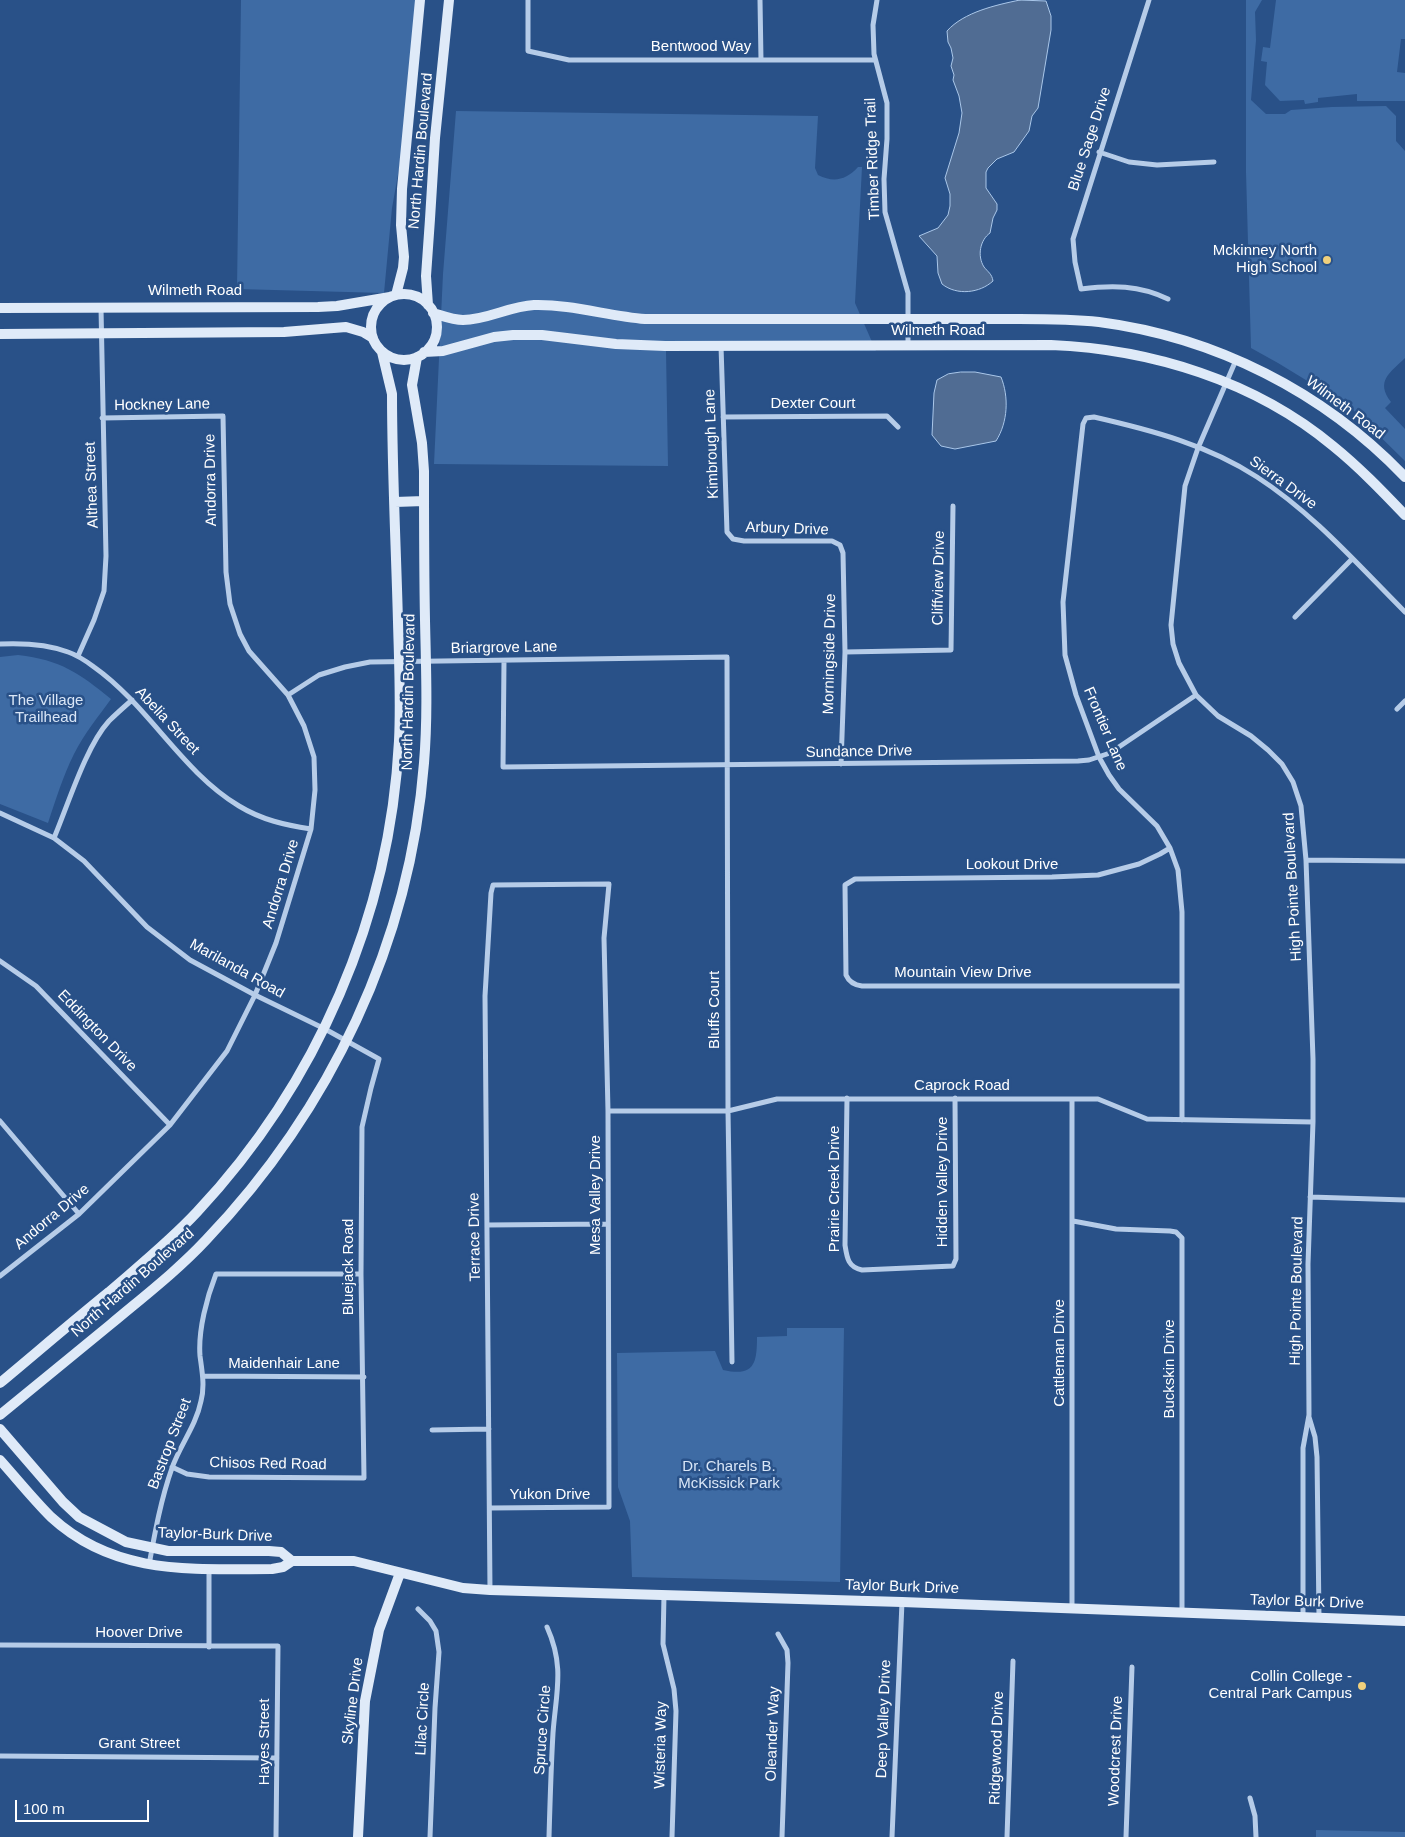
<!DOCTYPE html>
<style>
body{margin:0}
#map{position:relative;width:1405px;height:1837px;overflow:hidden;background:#295188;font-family:Arial,sans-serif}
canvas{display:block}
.scale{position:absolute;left:15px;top:1800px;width:134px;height:22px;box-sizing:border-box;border:2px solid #fff;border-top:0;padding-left:6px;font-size:15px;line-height:18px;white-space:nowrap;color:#fff;-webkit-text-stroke:4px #295188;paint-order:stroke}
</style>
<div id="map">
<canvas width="1405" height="1837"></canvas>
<div class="scale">100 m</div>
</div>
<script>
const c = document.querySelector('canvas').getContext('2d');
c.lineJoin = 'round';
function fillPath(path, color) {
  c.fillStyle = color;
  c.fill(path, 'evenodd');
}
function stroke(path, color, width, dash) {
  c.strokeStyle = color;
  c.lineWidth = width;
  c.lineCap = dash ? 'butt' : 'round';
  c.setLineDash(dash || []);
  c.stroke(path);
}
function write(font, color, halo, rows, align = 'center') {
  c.font = font + ' Arial,sans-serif';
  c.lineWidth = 5;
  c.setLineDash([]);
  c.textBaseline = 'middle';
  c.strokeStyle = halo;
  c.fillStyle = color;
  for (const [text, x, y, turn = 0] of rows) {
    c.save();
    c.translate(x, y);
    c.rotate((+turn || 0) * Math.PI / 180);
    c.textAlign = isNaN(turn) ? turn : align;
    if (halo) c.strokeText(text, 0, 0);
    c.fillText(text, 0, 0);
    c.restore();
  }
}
const green = new Path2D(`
 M241 0H421L412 96 392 208 384 293 237 289Z
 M1246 0H1262L1255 12 1256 40 1251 100 1266 114H1285L1291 110 1332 107 1386 106 1396 116V141L1405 151V358C1390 373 1375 381 1391 402L1385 408 1405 429V461L1350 407 1278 363 1251 348 1246 172Z
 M1276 0H1405V39H1401L1397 72 1405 73V101H1357V94L1318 98V102L1305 104 1304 100 1280 101 1265 85 1267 62 1261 61 1263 47 1270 48Z
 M456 111 818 116 815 168 818 175C834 183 846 180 858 167H862L855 303 876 351H666L668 466 434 464 443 274Z
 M18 655C61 660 79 673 111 699 98 717 84 734 74 754 63 776 56 799 48 823L0 804V657Z
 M787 1328H844L840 1582 632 1577 630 1521 618 1487 617 1353 715 1351 723 1370C754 1377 757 1364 757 1337L787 1336Z
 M1316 1830 1405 1832V1837H1316Z`);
const water = new Path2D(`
 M1020 0 1046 1 1051 16V30L1038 108 1032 116 1029 131 1014 152 997 159 988 168 986 172V188L997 204V210L993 218 990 233C980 240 977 256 984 267 988 272 992 274 993 281 980 293 957 296 942 284L938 273 937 256 919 236 938 228 948 215 950 206V194L945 178 959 133 962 113 959 96 953 80 954 75 951 66 953 58 951 48 948 42 947 31C964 12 996 5 1020 0Z
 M961 372H975L1001 377C1009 397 1008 422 996 441L955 449 941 446 932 435 934 393 937 380 948 374Z`);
const street = new Path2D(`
 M528 0V51L569 60H875
 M760 0 761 60
 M877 0 873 25 874 54 887 103V139L884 179 885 212 908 293V345
 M1149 0 1073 239 1075 262 1081 289C1112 285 1139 285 1168 299
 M1099 152 1129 162 1157 165 1214 162
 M721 346 727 532 733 539 744 541H832L840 545 843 553 845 652 841 764
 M1236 360 1198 448 1185 486 1171 625 1173 644 1179 663 1196 695 1218 716 1251 736 1268 750 1282 764 1293 782 1301 806 1306 860 1313 1059V1122L1308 1264 1309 1415 1303 1448V1617
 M723 417 887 416 898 427
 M1295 617 1352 559
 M0 644C22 643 47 644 68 652 77 655 86 661 94 667 149 706 181 771 239 806 262 820 285 825 311 829
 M845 652 951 650 953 506
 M78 656 94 620 104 591 106 556 101 308
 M504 661 503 767 1078 761 1089 760 1110 753 1196 695
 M288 695 319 675 345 667 370 662 727 657 728 1111 732 1362
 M1397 709 1405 701
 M0 813 54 838 84 861 147 927 190 960 255 995 325 1029 379 1059 371 1088 362 1127 361 1274 364 1478 209 1477 187 1474 172 1467
 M54 838C68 805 86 746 109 721 116 714 124 707 132 700
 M1170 848 1160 854 1139 864 1098 875 1052 877 855 879 845 885 846 975C849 982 854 985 862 986H1181
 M1306 860 1405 861
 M0 961 36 986 170 1125
 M847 1098 845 1245C847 1258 848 1267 862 1270L953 1266 956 1259 955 1098
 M1072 1099V1608
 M608 1111H728L777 1099H1098L1147 1119 1313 1122
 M1182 1120V912L1178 870 1170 848 1157 826 1119 789 1109 775 1099 757 1076 695 1065 655 1063 602 1083 424 1086 418 1094 417C1151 430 1208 445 1257 477 1313 513 1358 565 1405 612
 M0 1121 79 1214
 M1310 1197 1405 1200
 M1073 1221 1116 1229 1170 1231 1176 1232 1182 1238V1612
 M487 1225 608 1224
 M0 1276 79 1214 170 1125 227 1051 255 995 276 943 311 829 315 790 314 757 304 726 288 695 249 651 240 634 230 604 226 572 223 416 102 418
 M203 1376 364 1377
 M1309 1417 1315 1437 1317 1457 1319 1617
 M432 1430 489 1429
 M149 1565C155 1532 161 1499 172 1468 180 1445 196 1426 201 1401 205 1386 202 1371 200 1356 198 1330 207 1297 216 1274H361
 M209 1569V1647
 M490 1590 485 996 491 893 493 885 609 884 604 938 608 1111 609 1507 490 1508
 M664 1595 663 1644 674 1689 676 1711 672 1837
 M418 1609 430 1621 436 1631 439 1652 435 1708 430 1837
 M547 1627C565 1667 556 1692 553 1733 551 1767 550 1802 549 1837
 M778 1634 787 1650 788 1663 782 1837
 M0 1645 278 1646 276 1837
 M0 1756 277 1758
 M1250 1798 1255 1816 1256 1837
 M892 1837 902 1602
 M1007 1837 1013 1661
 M1126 1837 1132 1667`);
const secondary = new Path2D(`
 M371 327a33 33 0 1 1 66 0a33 33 0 1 1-66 0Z
 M396 295 403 268 404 257 401 225 402 189 420 0
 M428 305 426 276 430 219 435 138 449 0
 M0 308 318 307 337 306 390 297
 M433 313C443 316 453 320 463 320 487 320 510 306 534 305 571 304 608 316 645 319H1019C1045 319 1072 319 1099 322 1215 337 1324 392 1405 477
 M0 334 284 332 346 327 363 332 373 338
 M424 352 443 351 494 337 513 335H542L616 344 665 346 1051 345C1151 349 1255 381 1333 446 1359 467 1382 491 1405 515
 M395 502 424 501
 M0 1383C36 1353 72 1322 109 1292 139 1266 170 1241 197 1212 317 1084 390 916 399 741 401 701 399 661 398 622 396 546 392 470 392 394L382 352
 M0 1415C37 1385 74 1354 111 1324 143 1297 177 1271 206 1240 330 1110 410 943 424 763 428 715 426 667 425 620 424 570 424 520 424 471L422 443 412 385 417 357
 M0 1429 63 1502 79 1517 126 1542 168 1551H269L281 1552 292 1561
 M0 1460C17 1479 33 1499 51 1517 115 1576 192 1569 272 1569L283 1567 292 1561H354L463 1588 490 1590 902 1602 1405 1621
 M358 1837 365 1701 379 1630 400 1573`);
const markers = [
 [1327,260,5,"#f0d07c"],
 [1362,1686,5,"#f0d07c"]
];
const streetNames = [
 ["Bentwood Way",701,47],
 ["Blue Sage Drive",1090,139,-72],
 ["North Hardin Boulevard",421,151,-85],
 ["Timber Ridge Trail",873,159,-92],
 ["Wilmeth Road",195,291],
 ["Wilmeth Road",938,331],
 ["Dexter Court",813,404],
 ["Hockney Lane",162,405,-1],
 ["Wilmeth Road",1345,408,37],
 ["Kimbrough Lane",712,444,-92],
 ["Andorra Drive",211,480,-91],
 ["Sierra Drive",1283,483,36],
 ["Althea Street",92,485,-92],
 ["Arbury Drive",787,529,2],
 ["Cliffview Drive",939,578,-89],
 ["Briargrove Lane",504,648,-1],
 ["Morningside Drive",830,654,-89],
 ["North Hardin Boulevard",409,692,-89],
 ["Abelia Street",167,721,47],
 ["Frontier Lane",1105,729,67],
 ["Sundance Drive",859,752,-1],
 ["Lookout Drive",1012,865],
 ["Andorra Drive",281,884,-73],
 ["High Pointe Boulevard",1293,887,-93],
 ["Marilanda Road",237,969,29],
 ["Mountain View Drive",963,973],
 ["Bluffs Court",715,1010,-90],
 ["Eddington Drive",97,1031,46],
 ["Caprock Road",962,1086],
 ["Hidden Valley Drive",943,1182,-90],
 ["Prairie Creek Drive",835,1189,-90],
 ["Mesa Valley Drive",596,1195,-90],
 ["Andorra Drive",52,1217,-40],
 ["Terrace Drive",475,1237,-91],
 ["Bluejack Road",349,1267,-90],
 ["North Hardin Boulevard",133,1283,-41],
 ["High Pointe Boulevard",1297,1291,-89],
 ["Cattleman Drive",1060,1353,-90],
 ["Maidenhair Lane",284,1364],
 ["Buckskin Drive",1170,1369,-90],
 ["Bastrop Street",170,1444,-69],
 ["Chisos Red Road",268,1464,1],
 ["Yukon Drive",550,1495],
 ["Taylor-Burk Drive",215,1535,2],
 ["Taylor Burk Drive",902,1587,2],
 ["Taylor Burk Drive",1307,1602,2],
 ["Hoover Drive",139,1633],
 ["Skyline Drive",353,1701,-83],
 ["Lilac Circle",423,1719,-87],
 ["Deep Valley Drive",884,1719,-88],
 ["Spruce Circle",543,1730,-86],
 ["Oleander Way",773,1734,-88],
 ["Hayes Street",265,1742,-90],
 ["Grant Street",139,1744],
 ["Wisteria Way",661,1745,-89],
 ["Ridgewood Drive",997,1748,-88],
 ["Woodcrest Drive",1116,1751,-88]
];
const poiNames = [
 ["Mckinney North",1317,251],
 ["High School",1317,268],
 ["Collin College -",1352,1677],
 ["Central Park Campus",1352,1694]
];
const parkNames = [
 ["The Village",46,701],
 ["Trailhead",46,718],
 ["Dr. Charels B.",729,1467],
 ["McKissick Park",729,1484]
];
fillPath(green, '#3e6ba4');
fillPath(water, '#506c93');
stroke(water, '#aac7e9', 1);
stroke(street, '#b6cce8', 5);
stroke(secondary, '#dfeaf8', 10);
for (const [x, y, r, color] of markers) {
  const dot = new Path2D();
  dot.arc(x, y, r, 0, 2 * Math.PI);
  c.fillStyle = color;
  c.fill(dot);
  stroke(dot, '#295188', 2);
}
write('15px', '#fff', '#295188', streetNames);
write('15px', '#fff', '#295188', poiNames, 'right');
write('15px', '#d9e6f7', '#295188', parkNames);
</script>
